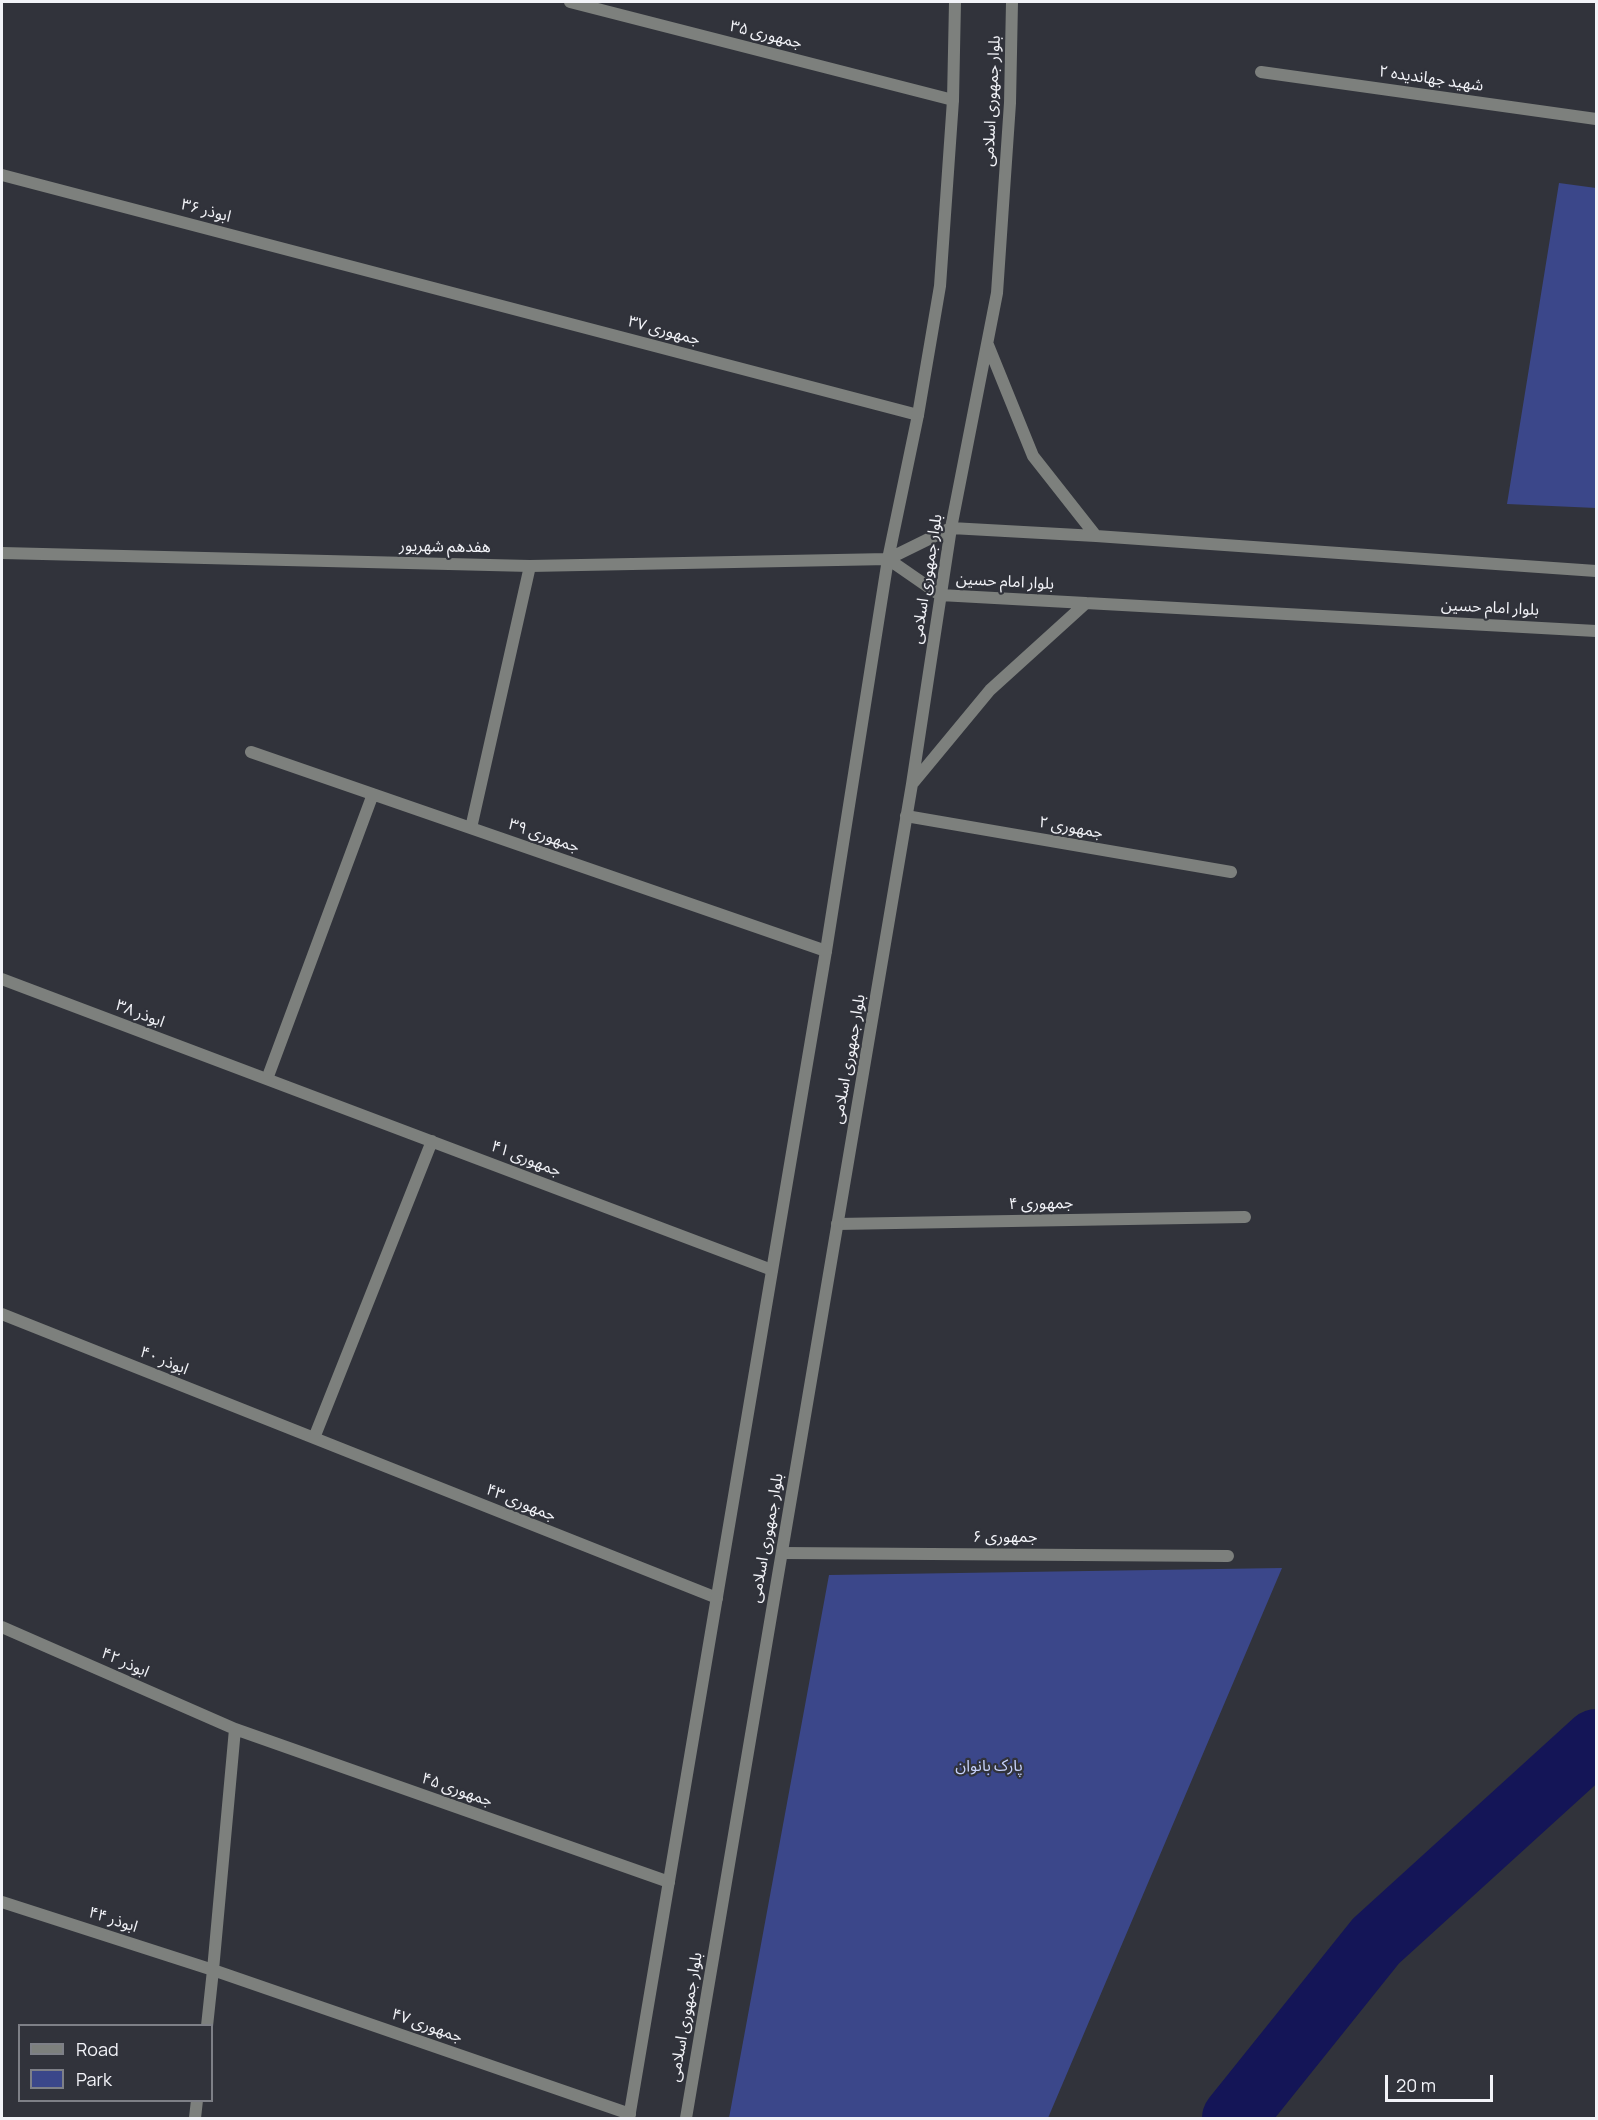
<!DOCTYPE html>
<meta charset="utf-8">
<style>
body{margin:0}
#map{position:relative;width:1598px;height:2120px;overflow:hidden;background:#31333b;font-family:Manrope,sans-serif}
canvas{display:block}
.frame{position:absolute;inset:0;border:3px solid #f2f3f8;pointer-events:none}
.legend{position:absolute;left:18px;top:2024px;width:195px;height:78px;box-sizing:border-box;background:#31333b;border:2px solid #7e8087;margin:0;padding:8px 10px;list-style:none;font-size:18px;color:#f2f3f8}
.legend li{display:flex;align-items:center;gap:12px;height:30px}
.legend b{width:30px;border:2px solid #7e8087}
.scale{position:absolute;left:1385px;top:2075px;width:108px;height:27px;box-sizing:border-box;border:3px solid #f2f3f8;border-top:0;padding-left:8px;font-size:18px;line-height:21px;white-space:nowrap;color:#f2f3f8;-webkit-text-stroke:4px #31333b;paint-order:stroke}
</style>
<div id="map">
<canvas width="1598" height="2120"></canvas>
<div class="frame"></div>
<ul class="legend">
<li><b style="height:8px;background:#7d807d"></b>Road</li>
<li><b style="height:16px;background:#3b478a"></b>Park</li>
</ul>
<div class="scale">20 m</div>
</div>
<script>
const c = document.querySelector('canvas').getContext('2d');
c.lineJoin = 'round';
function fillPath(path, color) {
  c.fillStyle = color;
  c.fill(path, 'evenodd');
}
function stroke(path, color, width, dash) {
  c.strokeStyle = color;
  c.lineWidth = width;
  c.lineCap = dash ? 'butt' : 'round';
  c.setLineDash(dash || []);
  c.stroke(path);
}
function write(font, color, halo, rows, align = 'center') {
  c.font = font + ' Manrope,"Noto Sans Arabic",sans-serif';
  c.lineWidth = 4.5;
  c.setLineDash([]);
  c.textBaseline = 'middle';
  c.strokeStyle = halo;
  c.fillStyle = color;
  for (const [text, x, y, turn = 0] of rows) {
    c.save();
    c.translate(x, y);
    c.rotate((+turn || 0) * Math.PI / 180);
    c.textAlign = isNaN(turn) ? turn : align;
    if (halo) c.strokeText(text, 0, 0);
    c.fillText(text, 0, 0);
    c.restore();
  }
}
const green = new Path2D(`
 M1559 183 1596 188V508L1507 504Z
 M1282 1568 1048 2118H729L829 1575Z`);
const river = new Path2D(`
 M1234 2118 1376 1941 1596 1741`);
const minor = new Path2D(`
 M570 2 953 100
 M1261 72 1596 119
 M2 175 918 415
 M251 752 826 951
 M906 816 1231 872
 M471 828 530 566
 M2 979 772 1270
 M267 1079 373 794
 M837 1224 1245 1217
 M2 1314 717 1598
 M314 1438 432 1141
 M782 1553 1228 1556
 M2 1627 235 1729 669 1882
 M2 1902 213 1970 630 2114
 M207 2026 213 1970 235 1729
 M195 2118 197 2100`);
const tertiary = new Path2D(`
 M988 345 1033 456 1096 536
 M2 553 530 566 888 559 951 528 1096 536 1596 571
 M888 559 940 595 1596 631
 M913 783 990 690 1086 603
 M629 2118 826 951 888 559 918 415 940 286 953 100 955 2
 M686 2118 912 784 951 528 997 293 1010 103 1012 2`);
const streetNames = [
 ["جمهوری ۳۵",766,35,14],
 ["شهید جهاندیده ۲",1431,79,8],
 ["بلوار جمهوری اسلامی",992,101,-87],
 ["ابوذر ۳۶",206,211,15],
 ["جمهوری ۳۷",664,331,15],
 ["هفدهم شهریور",445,547,1],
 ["بلوار جمهوری اسلامی",927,579,-81],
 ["بلوار امام حسین",1005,582,3],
 ["بلوار امام حسین",1490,608,3],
 ["جمهوری ۲",1071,828,10],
 ["جمهوری ۳۹",544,836,19],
 ["ابوذر ۳۸",140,1014,21],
 ["بلوار جمهوری اسلامی",849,1059,-80],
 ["جمهوری ۴۱",526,1159,21],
 ["جمهوری ۴",1041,1204,-1],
 ["ابوذر ۴۰",164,1361,22],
 ["جمهوری ۴۳",521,1503,22],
 ["بلوار جمهوری اسلامی",767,1538,-80],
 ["جمهوری ۶",1005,1538],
 ["ابوذر ۴۲",125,1663,24],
 ["جمهوری ۴۵",457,1790,19],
 ["ابوذر ۴۴",113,1920,18],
 ["بلوار جمهوری اسلامی",686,2017,-80],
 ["جمهوری ۴۷",427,2026,19]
];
const parkNames = [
 ["پارک بانوان",989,1767]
];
fillPath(green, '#3b478a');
stroke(river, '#141557', 64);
stroke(minor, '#7d807d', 12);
stroke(tertiary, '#7d807d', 12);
write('16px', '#f2f3f8', '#31333b', streetNames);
write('16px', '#c6d1fa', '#31333b', parkNames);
</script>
